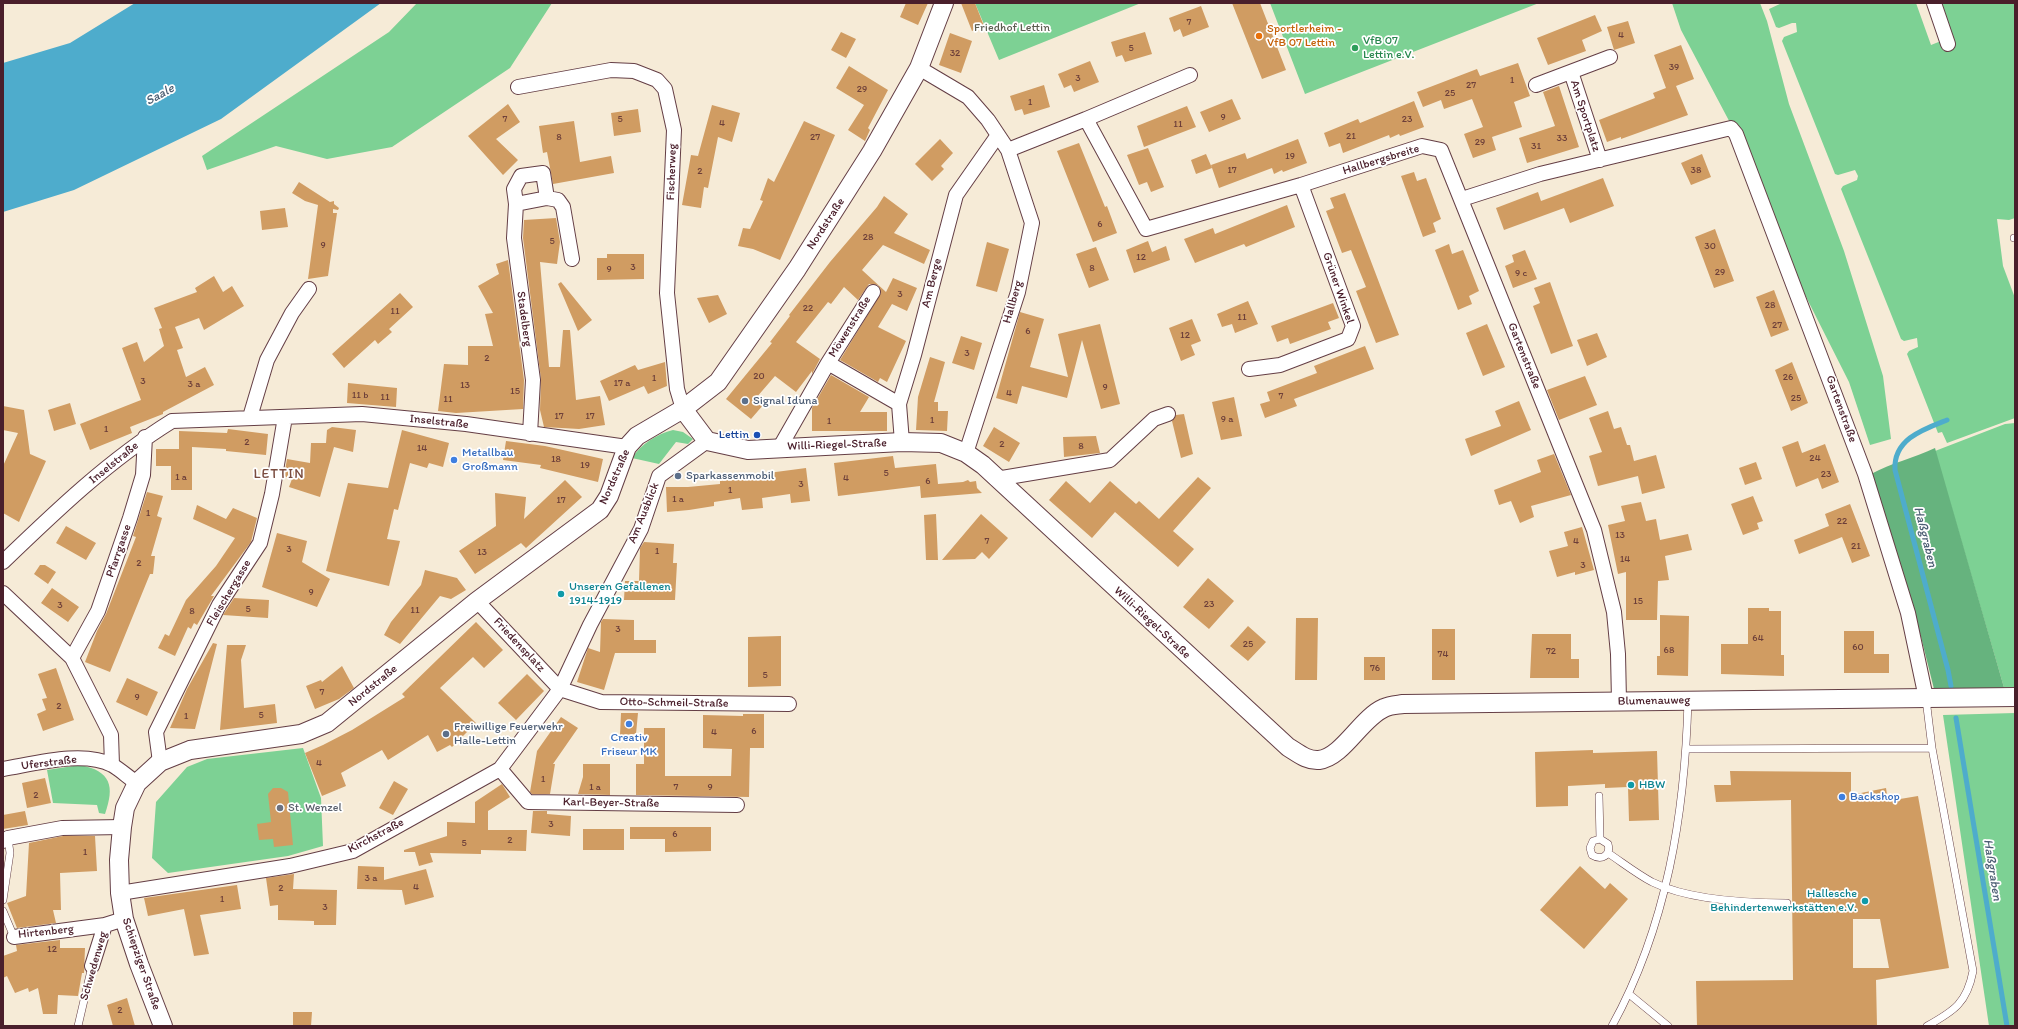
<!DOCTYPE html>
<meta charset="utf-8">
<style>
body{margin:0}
#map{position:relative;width:2018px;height:1029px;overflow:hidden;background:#f6ebd7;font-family:Itim,sans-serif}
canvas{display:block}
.frame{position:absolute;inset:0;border:4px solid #4a1f2b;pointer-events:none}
</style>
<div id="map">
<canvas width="2018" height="1029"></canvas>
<div class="frame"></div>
</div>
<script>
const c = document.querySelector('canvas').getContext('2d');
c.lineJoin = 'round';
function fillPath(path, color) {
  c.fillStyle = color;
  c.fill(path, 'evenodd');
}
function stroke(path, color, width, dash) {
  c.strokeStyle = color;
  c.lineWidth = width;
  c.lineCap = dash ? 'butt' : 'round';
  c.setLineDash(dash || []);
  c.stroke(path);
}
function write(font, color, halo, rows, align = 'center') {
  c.font = font + ' Itim,sans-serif';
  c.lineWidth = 3.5;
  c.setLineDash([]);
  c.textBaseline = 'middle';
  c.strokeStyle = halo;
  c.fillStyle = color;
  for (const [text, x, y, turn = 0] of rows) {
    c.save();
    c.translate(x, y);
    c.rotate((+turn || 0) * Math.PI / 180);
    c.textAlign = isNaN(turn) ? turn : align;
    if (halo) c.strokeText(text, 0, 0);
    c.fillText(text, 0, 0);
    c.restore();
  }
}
const green = new Path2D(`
 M417 3H552L510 68 392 147 327 159 276 146 207 170 202 156 389 32Z
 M975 3H1141L999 60Z
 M1270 3H1539L1305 94Z
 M1672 3H1760L1767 21 1789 104 1844 251 1883 376 1891 439 1870 445 1849 382 1796 277 1736 134 1681 30Z
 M1782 3H1916L1931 45 1946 39 1934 3H2015V218L2009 220 1997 219 2003 266 2015 298V418L1947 443 1942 432 1938 433 1907 354 1909 351 1918 347 1917 338 1904 341 1901 339 1841 189 1843 186 1857 180 1858 176 1855 170 1838 175 1835 174 1782 41 1784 37 1797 32 1796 23H1792L1779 28 1776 27 1769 9Z
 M2015 423V691H2005L1935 451 2005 424Z
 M673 430 683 432 693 439 688 444 676 442 659 464 632 458C641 444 657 434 673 430Z
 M2015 713V1026H1989L1943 715Z
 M303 748 321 798 323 846 288 856 168 873 152 858 156 802 187 767 207 759Z
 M80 765C111 771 115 786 105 814L99 813 97 805 53 803 47 770Z`);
const forest = new Path2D(`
 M1935 448 2005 691 1934 689 1921 637 1871 474C1891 463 1914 458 1935 448Z`);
const water = new Path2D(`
 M135 3H381L221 119 74 190 3 212V63L70 43Z`);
const stream = new Path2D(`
 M1947 420C1924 429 1893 439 1895 470L1948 670 1951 686
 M1956 718 2007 1026`);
const building = new Path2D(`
 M906 3H928L918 25 900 17Z
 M961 3H975L984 26 972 31Z
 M1232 3H1260L1286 70 1262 79Z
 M1201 6 1209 27 1183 37 1180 29 1174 32 1169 18Z
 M1595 15 1602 31 1582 40 1586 51 1548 65 1537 38Z
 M1628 21 1635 43 1614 50 1607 27Z
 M841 32 856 39 846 58 831 50Z
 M1145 32 1152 54 1125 62 1122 55 1116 57 1111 42Z
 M950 33 972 41 961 73 939 65Z
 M1681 45 1694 79 1676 86 1688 115 1621 139V137L1607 142 1599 120 1655 98 1653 93 1666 88 1654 55Z
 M1090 61 1099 82 1074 92 1071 85 1064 88 1058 74Z
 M1518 63 1530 96 1514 102 1522 127 1492 137 1496 150 1473 158 1464 134 1483 127 1472 99 1444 109 1441 100 1423 107 1417 92 1477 69 1480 76Z
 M849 66 888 90 868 128 870 130 865 141 848 130 864 105 836 88Z
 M1044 85 1050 107 1024 115 1022 109 1015 111 1010 96Z
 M1559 86 1579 147 1527 163 1519 138 1555 126 1543 92Z
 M1232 99 1241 119 1209 132 1200 112Z
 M1414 101 1424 127 1400 136 1399 134 1390 138 1389 135 1343 153 1340 143 1329 147 1324 133 1358 119 1360 123Z
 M508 104 520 122 496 139 518 160 503 175 468 136Z
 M712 105 740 113 732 142 718 137 708 188 704 187 701 208 682 205 691 155 698 156Z
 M1187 106 1196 127 1144 147 1137 126Z
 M638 109 641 132 614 136 611 113Z
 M574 121 580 162 611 156 614 173 553 184 547 152 543 153 539 126Z
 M804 121 835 135 780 260 753 249 738 246 743 228 750 229 763 201 760 200 768 178 774 182Z
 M940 139 953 153 941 166 944 169 932 181 915 164Z
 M1298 139 1307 163 1283 172 1282 170 1274 174 1272 168 1219 188 1211 165 1245 153 1247 159Z
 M1079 143 1105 207 1107 206 1117 233 1093 242 1057 151Z
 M1148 148 1164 187 1151 192 1147 182 1139 185 1127 155Z
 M1206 154 1212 168 1196 174 1191 160Z
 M1702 154 1711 177 1691 185 1681 163Z
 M1414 172 1417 181 1426 178 1441 219 1433 223 1436 232 1423 237 1401 176Z
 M1603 178 1614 206 1570 223 1564 208 1504 230 1496 208 1538 192 1541 201Z
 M299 182 330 202 334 201V204L339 208 338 210 333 209V213H337L328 276 308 279 318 205 305 201 292 193Z
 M1345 193 1399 335 1376 343 1356 291 1366 287 1351 250 1342 253 1326 211 1334 208 1330 198Z
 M884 196 908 214 894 233 930 250 924 264 883 245 862 270 886 292 893 278 917 288 907 311 892 304 878 327 906 341 887 382 880 378 878 382 840 360 881 293 878 285 869 284 858 300 844 287 831 304 828 302 796 342 820 359 812 374V371L796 392 775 376 756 398 764 404 751 419 726 399 772 343 770 342 790 316 789 315 830 262 877 207Z
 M1287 205 1295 227 1246 247 1244 244 1195 263 1184 239 1213 228 1215 234Z
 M285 208 288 227 262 230 260 211Z
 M556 218 560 242 557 264 540 262 549 367H560L563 330H570L576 400 600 396 605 425 579 429 544 427 540 410 541 379 523 238 524 220Z
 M1715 229 1734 281 1714 288 1695 237Z
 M1148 241 1152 252 1166 246 1170 260 1134 273 1126 250Z
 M987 242 1009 249 997 292 976 286Z
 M1449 244 1452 254 1463 250 1479 291 1469 296 1472 304 1458 310 1435 250Z
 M1096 247 1109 280 1089 288 1076 254Z
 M1525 250 1537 279 1513 288 1505 266 1514 262 1512 255Z
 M607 254H644V279L597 280V258H607Z
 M508 260 524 380 523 409 456 413 438 411 444 364 468 365V346H493L485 314 493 313 478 286 499 274 496 264Z
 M214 276 223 292 232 286 244 306 204 330 199 318 175 327 183 348 177 350 186 377 205 367 214 385 163 412V414L130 427 132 433 90 450 80 424 141 400 122 348 137 342 144 362 164 346 159 329 162 328 154 308 197 292 195 288Z
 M561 282 592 320 578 331 558 284Z
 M1550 282 1573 346 1551 354 1533 306 1540 303 1534 288Z
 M1774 290 1789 330 1771 337 1756 297Z
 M400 293 413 307 389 329 392 332 378 344 375 340 344 368 332 354Z
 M718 295 727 314 709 323 697 298Z
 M1248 301 1258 324 1235 333 1232 324 1222 327 1217 314Z
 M1333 303 1339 318 1328 322 1331 329 1290 344 1288 338 1277 342 1271 326Z
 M1020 312 1044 319 1030 367 1068 377 1058 334 1100 324 1120 404 1101 409 1082 340 1067 398 1022 386 1017 404 996 398Z
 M1192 319 1201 341 1191 345 1195 355 1181 361 1169 328Z
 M1487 324 1505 367 1483 376 1466 333Z
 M1597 333 1607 357 1587 366 1577 340Z
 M961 336 982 343 974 370 952 363Z
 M1365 346 1374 369 1294 399 1297 406 1265 418 1260 404 1270 401 1267 392 1317 373 1314 366Z
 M930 357 945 362 934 402H938V411H948L947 431 916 430 918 397Z
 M665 362 667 386 648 394 644 386 609 401 600 381 635 365 638 370Z
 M1792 362 1808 403 1791 411 1775 370Z
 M831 375 869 397 860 412H887V431H812V408Z
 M1585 376 1597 405 1559 420 1547 390Z
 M348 383 397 388 396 407 347 403Z
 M1234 397 1242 436 1221 440 1212 402Z
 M1519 401 1531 430 1471 456 1465 439 1501 426 1495 411Z
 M70 403 76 424 54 431 48 410Z
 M3 406 24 410 30 454 46 461 19 522 3 513V466L18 433 3 430Z
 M1608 411 1614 429 1621 427 1627 445H1630L1634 461 1656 455 1665 488 1642 494 1638 476 1598 486 1589 456 1602 452 1589 418Z
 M1184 414 1193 454 1181 458 1172 421 1176 415Z
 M332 427 356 430 353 452 334 447 320 497 289 487 292 479 284 476 287 459 310 463 311 443H326L327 430Z
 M994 427 1020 443 1009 462 983 446Z
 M228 429 268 434 266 455 226 451V449L192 447V490H171V466H156V449H179V431L227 433Z
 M402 430 449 443 443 467 429 463 427 468 410 463 398 510 394 509 387 539 400 541 389 586 326 571 348 483 388 488Z
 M1096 436 1100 453 1064 457 1063 437Z
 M506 441 545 446 603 459 598 482 540 468 541 465 503 460Z
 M1798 441 1802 453 1825 444 1839 482 1822 489 1818 478 1796 487 1782 447Z
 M1554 454 1571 495 1531 506 1534 517 1520 523 1511 501 1499 505 1494 490 1541 472 1537 460Z
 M893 456 895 468 936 464 938 484 963 482 968 480 970 482 976 481 977 488 982 493 921 498 920 486 838 496 834 463Z
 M1756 462 1762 479 1745 485 1739 468Z
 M806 468 810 501 791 503 790 494 762 498 763 508 742 510 740 498 714 502V506L689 510 667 512 666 487H688L720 484V481L738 479V477Z
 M1198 477 1211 488 1173 531 1194 549 1178 567 1115 512 1092 538 1049 500 1066 481 1090 503 1110 481 1136 504 1139 501 1159 519Z
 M565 480 582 497 526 548 521 543 475 574 459 551 496 526 495 493 526 497 524 519Z
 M147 492 163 496 157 516 162 518 151 556H155L153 574H150L110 672 85 662 97 631 106 614 136 537 133 536Z
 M1753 496 1763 521 1757 523 1759 529 1743 535 1731 504Z
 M1641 502 1646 521 1656 519 1660 540 1688 534 1692 550 1665 556 1669 580 1658 581 1657 620H1626V572L1618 574 1608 525 1625 521 1621 506Z
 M1850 504 1870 556 1852 563 1842 537 1799 554 1794 540 1829 526 1825 514Z
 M197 505 226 519 233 508 257 518 251 542 211 596H214L197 625 194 623 191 629 188 627 175 656 158 648 165 634 169 636 186 600 216 566 235 538 193 519Z
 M936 514 938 560H926L924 515Z
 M981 514 1008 538 989 559 982 552 975 559 942 560Z
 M66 526 96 543 86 560 56 543Z
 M1582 527 1594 570 1575 575V572L1557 577 1549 551 1568 546 1564 532Z
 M277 533 307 541 302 562 330 579 317 607 262 587Z
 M644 542 674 544 673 563H677L675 600H624L625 581H639L640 548Z
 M40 565H45L56 572 48 584 34 574Z
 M425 570 457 578 466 590 451 599 440 596 400 644 384 635 391 622 421 585Z
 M1208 578 1234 601 1209 629 1183 607Z
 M52 588 79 607 68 622 41 603Z
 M234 598 269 600 268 618 223 615Z
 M1748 608H1769V611H1781V655H1784V676L1721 674V644H1748Z
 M1660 615 1689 616 1688 676 1657 675V656H1660Z
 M1296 618H1318L1317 680H1295Z
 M603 619 634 620V640H656V653H615L604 690 577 682 588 648 600 652 601 622Z
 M476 622 503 650 484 668 473 657 440 688 476 723 452 747 450 745 437 752 428 735 388 760 382 750 341 773 346 786 322 796 305 753 323 745 352 730 405 697 402 694Z
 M1248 626 1266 642 1248 661 1230 646Z
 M1432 629H1455V680H1432Z
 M1844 631H1874V654H1889V673H1844Z
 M1532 634H1571V659H1579V678H1530Z
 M781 636V686L748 687V637Z
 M213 643 217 644 195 729 170 728 187 689Z
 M227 645H246L241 660 244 708 275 704 277 723 220 730Z
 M1364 657H1385V680H1364Z
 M342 666 354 688 339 699 315 709 306 686 321 680 322 682Z
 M56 668 74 720 43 731 37 714 46 710 42 699 47 698 38 674Z
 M527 674 544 691 516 720 498 703Z
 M127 678 158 692 147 716 116 702Z
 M621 713H638L636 734 620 735Z
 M743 714H764V748H750L749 797 636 795V764H644V728H665V776H731L732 749 703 748V715L743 716Z
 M561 717 578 728 553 764H555L550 794H532L530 792 537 751Z
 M1593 750V753L1657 751 1659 820 1629 821 1628 787 1605 788V784L1568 786V806L1536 807 1535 752Z
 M583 764H610V795L578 794 583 777Z
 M1730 771 1851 772V795L1886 788 1888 801 1918 796 1949 968 1876 980 1877 1026H1697L1696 981 1793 980 1791 800 1716 802 1714 785H1731ZM1853 919H1880L1889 968H1853Z
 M45 778 51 803 27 808 22 783Z
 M394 781 408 789 393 815 379 808Z
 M502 784 510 797 488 811V830H527L526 851 481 850V854L430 853 433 862 419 866 415 852H404V850L447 836V822L475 823V802Z
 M273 788H281L288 792 293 845 274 847 273 839 259 840 257 824 271 822 268 794Z
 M25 811 28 825 3 829V815Z
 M533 811H547V814L571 816 570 836 531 833Z
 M630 827H711V851L665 852V839H630Z
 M583 829H624V850H583Z
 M63 836H95L97 871 60 873 61 910H53L56 923 17 928 7 903 26 896 29 843Z
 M358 866 384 867V880L426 869 434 897 405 905 402 890 357 889Z
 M1580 866 1605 889 1610 883 1628 899 1584 949 1540 910Z
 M294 874 293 889 337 890 336 925H314V921L278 920V905L270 906 266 878Z
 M237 885 241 909 200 915 209 954 194 956 184 909 148 916 144 898Z
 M60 940V948H85L84 973H82L78 996 58 995 57 1014H43L38 988 29 992 28 988 15 993 7 976 3 978V956L17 951 16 945Z
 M127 998 135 1026H113L107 1005Z
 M293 1012H312L311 1026H293Z`);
const service = new Path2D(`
 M2014 238H2015
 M1926 699 1932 748 1973 971C1967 1003 1954 1011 1927 1026
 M1686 749 1932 748
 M1599 796 1600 839 1593 841 1590 848 1592 855C1602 861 1611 855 1608 844L1600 839
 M1608 853C1623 863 1637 874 1652 882 1689 900 1746 903 1787 903
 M3 900 10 853 8 838
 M3 911 14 937
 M1629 994 1668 1026
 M78 1026 92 966
 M1612 1026C1667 926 1685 813 1688 700`);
const minor = new Path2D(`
 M1934 3 1948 44
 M919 68 968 97 988 120 1008 150 1086 119 1146 229 1301 185 1422 146 1441 150 1594 530 1614 612 1618 654 1619 701
 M1571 72 1600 160
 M1536 85 1610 57
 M518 87 611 70 634 71 657 80 665 89 674 130 667 293 677 389 683 409
 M1086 119 1190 75
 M1462 199 1540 174 1731 128 1736 134 1865 474 1908 613 1926 698
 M516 204 514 189 521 176 543 173 547 198
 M828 363 899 404
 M1249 369 1280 365 1348 339 1353 326 1301 185
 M250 417 267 360 292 313 309 289
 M530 434 533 380 514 238 516 204 547 198 558 200 563 207 572 259
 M902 442 899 404 914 355 956 195 998 135
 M780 447 828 363 873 292
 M966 453 1018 292 1032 223 1008 150
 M996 479 1110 460 1154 419 1168 414
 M3 562C56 511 109 460 172 421L362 414 466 424 627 447
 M3 593 72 658 111 735 112 765
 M477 601 560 689
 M72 658 98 611 130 518 143 475 145 437
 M560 689 601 702 789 704
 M160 762 156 732 219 605 260 543 272 494 285 417
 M3 769C34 764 83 750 112 765 121 770 129 778 137 783
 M500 769 528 802 737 805
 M3 841 8 838 62 828 122 827
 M120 893 290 866 353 851 500 769 560 689 590 625 641 529 659 476 707 441
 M14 937 105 925
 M92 966 105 925 124 919`);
const tertiary = new Path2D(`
 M683 409 707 441 748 450 902 442 941 443 966 453 983 465 1288 747C1298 753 1307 761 1319 760 1343 757 1361 718 1384 708 1390 705 1396 705 1403 704L2015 697
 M163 1026 139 964 124 919 120 893 119 860 122 827 125 808 137 783 160 762 190 750 301 734 327 723 477 601 600 510 609 496 627 447 637 436 683 409 718 382 797 269 872 151 919 68 944 3`);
const markers = [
 [1259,36,4,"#e8710a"],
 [1355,48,4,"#2e9e5b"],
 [745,401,4,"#5c6f8a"],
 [757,435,4,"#1a4fb4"],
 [454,460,4,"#3f7fe0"],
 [678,476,4,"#5c6f8a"],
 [561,594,4,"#0f9aa8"],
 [629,724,4,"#3f7fe0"],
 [446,734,4,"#5c6f8a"],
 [1631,785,4,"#0f9aa8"],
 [1842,797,4,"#3f7fe0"],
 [280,808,4,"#6b7280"],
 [1865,901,4,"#0f9aa8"]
];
const numberNames = [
 ["7",1189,22],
 ["4",1621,35],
 ["5",1131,48],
 ["32",955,53],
 ["39",1674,67],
 ["3",1078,78],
 ["1",1512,80],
 ["27",1471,85],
 ["29",862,89],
 ["25",1450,93],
 ["1",1030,102],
 ["9",1223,117],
 ["7",505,119],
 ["5",620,119],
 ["23",1407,119],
 ["4",722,123],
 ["11",1178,124],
 ["21",1351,136],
 ["8",559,137],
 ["27",815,137],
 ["33",1562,138],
 ["29",1480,142],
 ["31",1536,146],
 ["19",1290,156],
 ["17",1232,170],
 ["38",1696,170],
 ["2",700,171],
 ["6",1100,224],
 ["28",868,237],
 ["5",552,241],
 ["9",323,245],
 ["30",1710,246],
 ["12",1141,257],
 ["3",633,267],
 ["8",1092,268],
 ["9",609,269],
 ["29",1720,272],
 ["9 c",1521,273],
 ["3",900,294],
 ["28",1770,305],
 ["22",808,308],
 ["11",395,311],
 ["11",1242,317],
 ["27",1777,325],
 ["6",1028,331],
 ["12",1185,335],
 ["3",967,353],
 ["2",487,358],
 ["20",759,376],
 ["26",1788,377],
 ["1",654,378],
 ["3",143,381],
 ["17 a",622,383],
 ["3 a",194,384],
 ["13",465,385],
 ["9",1105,387],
 ["15",515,391],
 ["4",1009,393],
 ["11 b",360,395],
 ["7",1281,396],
 ["11",385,397],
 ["25",1796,398],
 ["11",448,399],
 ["17",559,416],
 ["17",590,416],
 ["9 a",1227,419],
 ["1",932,420],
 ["1",829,421],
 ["1",106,429],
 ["2",247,442],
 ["2",1002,444],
 ["8",1081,446],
 ["14",422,448],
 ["24",1815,458],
 ["18",556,459],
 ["19",585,465],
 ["5",886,473],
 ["23",1826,474],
 ["1 a",181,477],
 ["4",846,478],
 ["6",928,481],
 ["3",801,484],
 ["1",730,490],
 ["1 a",678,499],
 ["17",561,500],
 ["1",148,513],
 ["22",1842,521],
 ["13",1620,535],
 ["7",987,541],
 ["4",1576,541],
 ["21",1856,546],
 ["3",289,549],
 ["1",657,551],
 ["13",482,552],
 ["14",1625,559],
 ["2",139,563],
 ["3",1583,565],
 ["9",311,592],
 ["15",1638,601],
 ["23",1209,604],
 ["3",60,605],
 ["5",248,609],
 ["11",415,610],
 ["8",192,611],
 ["3",618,629],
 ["64",1758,638],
 ["25",1248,644],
 ["60",1858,647],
 ["68",1669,650],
 ["72",1551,651],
 ["74",1443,654],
 ["76",1375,668],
 ["5",765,675],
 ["7",322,692],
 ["9",137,697],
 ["2",59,706],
 ["5",261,715],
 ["1",186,716],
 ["6",754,731],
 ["4",714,732],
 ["4",319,763],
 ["1",543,779],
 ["1 a",595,787],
 ["7",676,787],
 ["9",710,787],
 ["2",36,795],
 ["3",551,824],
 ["6",675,834],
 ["2",510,840],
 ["5",464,843],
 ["1",85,852],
 ["3 a",371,878],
 ["4",416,887],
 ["2",281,888],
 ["1",222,899],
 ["3",325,907],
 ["12",52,949],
 ["2",120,1010]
];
const parkNames = [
 ["Friedhof Lettin",1012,28]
];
const foodNames = [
 ["Sportlerheim -",1267,29],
 ["VfB 07 Lettin",1267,43]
];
const leisureNames = [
 ["VfB 07",1363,41],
 ["Lettin e.V.",1363,55]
];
const streetNames = [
 ["Am Sportplatz",1585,116,72],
 ["Hallbergsbreite",1381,160,-17],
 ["Fischerweg",672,172,-88],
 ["Nordstraße",826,224,-57],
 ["Am Berge",932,283,-76],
 ["Grüner Winkel",1338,288,71],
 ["Hallberg",1013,302,-74],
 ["Stadelberg",524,319,82],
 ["Möwenstraße",850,327,-58],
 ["Gartenstraße",1524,356,68],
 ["Gartenstraße",1841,409,70],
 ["Inselstraße",439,422,6],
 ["Willi-Riegel-Straße",837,445,-2],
 ["Inselstraße",114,463,-39],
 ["Nordstraße",615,477,-66],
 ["Am Ausblick",644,513,-68],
 ["Pfarrgasse",119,551,-71],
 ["Fleischergasse",229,593,-59],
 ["Willi-Riegel-Straße",1152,623,43],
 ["Friedensplatz",519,645,47],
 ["Nordstraße",373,686,-39],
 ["Blumenauweg",1654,701,-1],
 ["Otto-Schmeil-Straße",674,703,1],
 ["Uferstraße",49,763,-7],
 ["Karl-Beyer-Straße",611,803,1],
 ["Kirchstraße",376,836,-28],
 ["Hirtenberg",46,932,-6],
 ["Schiepziger Straße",141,964,71],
 ["Schwedenweg",94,966,-74]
];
const serviceNames = [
 ["Signal Iduna",753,401],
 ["Sparkassenmobil",686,476],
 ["Freiwillige Feuerwehr",454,727],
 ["Halle-Lettin",454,741]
];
const transitNames = [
 ["Lettin",749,435]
];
const shopNames = [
 ["Metallbau",462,453],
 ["Großmann",462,467],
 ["Creativ",629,738,"center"],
 ["Friseur MK",629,752,"center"],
 ["Backshop",1850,797]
];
const cultureNames = [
 ["Unseren Gefallenen",569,587],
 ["1914-1919",569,601],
 ["HBW",1639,785],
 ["Hallesche",1857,894,"right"],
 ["Behindertenwerkstätten e.V.",1857,908,"right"]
];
const worshipNames = [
 ["St. Wenzel",288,808]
];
const waterNames = [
 ["Saale",160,95,-29],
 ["Haßgraben",1925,537,76],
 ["Haßgraben",1992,870,81]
];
const quarterNames = [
 ["LETTIN",279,474]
];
fillPath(green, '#7dd194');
fillPath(forest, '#66b37e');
fillPath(water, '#4eaccc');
stroke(stream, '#4eaccc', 5);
fillPath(building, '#d09c62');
stroke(service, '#643e45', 8);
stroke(minor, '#643e45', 16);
stroke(tertiary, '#643e45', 20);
stroke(service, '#fff', 7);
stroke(minor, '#fff', 14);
stroke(tertiary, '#fff', 18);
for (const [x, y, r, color] of markers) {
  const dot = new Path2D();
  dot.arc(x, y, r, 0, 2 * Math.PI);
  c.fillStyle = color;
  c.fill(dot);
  stroke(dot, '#fff', 1.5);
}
write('10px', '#6c3e39', null, numberNames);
write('12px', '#5c5d50', '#fff', parkNames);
write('12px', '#c56008', '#fff', foodNames, 'left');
write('12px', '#27864d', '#fff', leisureNames, 'left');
write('12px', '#4a1f2b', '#fff', streetNames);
write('12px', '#4e5e75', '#fff', serviceNames, 'left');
write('12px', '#164399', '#fff', transitNames, 'right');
write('12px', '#366cbe', '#fff', shopNames, 'left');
write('12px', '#0d838f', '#fff', cultureNames, 'left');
write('12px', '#5b616d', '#fff', worshipNames, 'left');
write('italic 13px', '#4c5e73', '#fff', waterNames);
c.letterSpacing = '1px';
write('14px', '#794b3e', '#fff', quarterNames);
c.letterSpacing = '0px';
</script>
